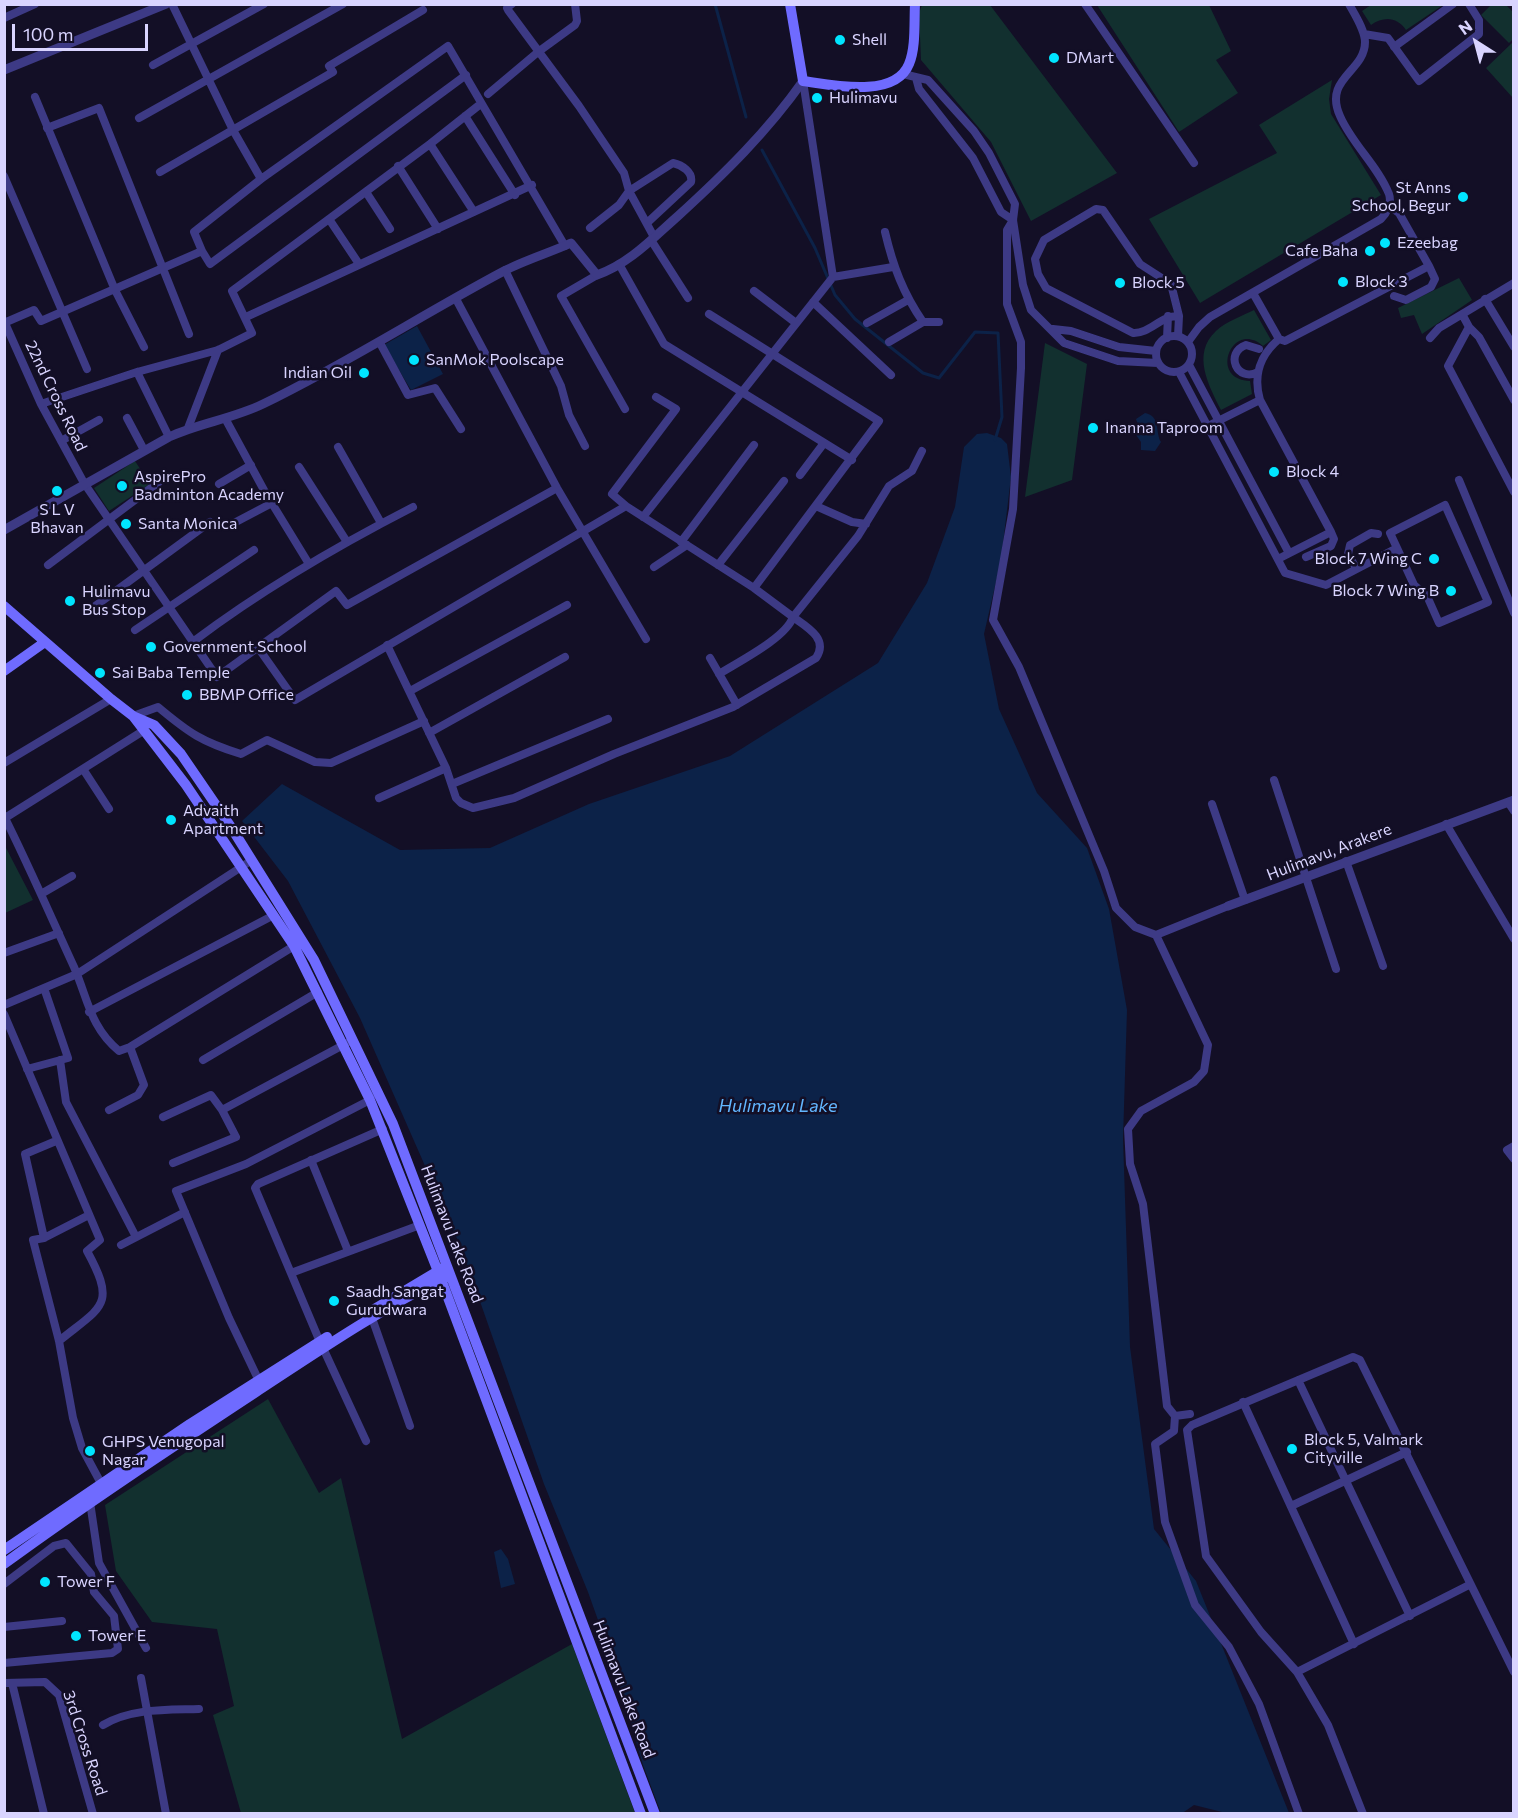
<!DOCTYPE html>
<style>
body{margin:0}
#map{position:relative;width:1518px;height:1818px;overflow:hidden;background:#130f26;font-family:Commissioner,sans-serif}
canvas{display:block}
.frame{position:absolute;inset:0;border:6px solid #d9d4ff;pointer-events:none}
.north{position:absolute;left:1446px;top:12px;width:60px;height:60px;-webkit-text-stroke:4px #130f26;paint-order:stroke;rotate:324deg;font-size:16px;font-weight:700;line-height:24px;text-align:center;color:#d9d4ff}
.north::after{content:'';display:block;margin:auto;width:21px;height:27px;background:#d9d4ff;clip-path:polygon(50% 0,100% 100%,50% 72%,0 100%)}
.scale{position:absolute;left:12px;top:24px;width:136px;height:27px;box-sizing:border-box;border:3px solid #d9d4ff;border-top:0;padding-left:8px;font-size:18px;line-height:21px;white-space:nowrap;color:#d9d4ff;-webkit-text-stroke:4px #130f26;paint-order:stroke}
</style>
<div id="map">
<canvas width="1518" height="1818"></canvas>
<div class="frame"></div>
<div class="north">N</div>
<div class="scale">100 m</div>
</div>
<script>
const c = document.querySelector('canvas').getContext('2d');
c.lineJoin = 'round';
function fillPath(path, color) {
  c.fillStyle = color;
  c.fill(path, 'evenodd');
}
function stroke(path, color, width, dash) {
  c.strokeStyle = color;
  c.lineWidth = width;
  c.lineCap = dash ? 'butt' : 'round';
  c.setLineDash(dash || []);
  c.stroke(path);
}
function write(font, color, halo, rows, align = 'center') {
  c.font = font + ' Commissioner,sans-serif';
  c.lineWidth = 5;
  c.setLineDash([]);
  c.textBaseline = 'middle';
  c.strokeStyle = halo;
  c.fillStyle = color;
  for (const [text, x, y, turn = 0] of rows) {
    c.save();
    c.translate(x, y);
    c.rotate((+turn || 0) * Math.PI / 180);
    c.textAlign = isNaN(turn) ? turn : align;
    if (halo) c.strokeText(text, 0, 0);
    c.fillText(text, 0, 0);
    c.restore();
  }
}
const green = new Path2D(`
 M1492 4 1506 5 1513 12V39L1509 43 1481 15Z
 M922 5H990L1117 173 1031 221 991 142 921 60 919 13Z
 M1097 5H1209L1231 51 1216 60 1238 93 1179 132Z
 M1371 5V4L1443 5 1406 30C1397 17 1384 16 1371 25L1362 11Z
 M1513 42V98L1486 68Z
 M1332 80 1329 99 1331 114 1381 195 1200 303 1149 219 1277 153 1259 125Z
 M1459 278 1472 300 1422 334 1414 315 1401 318 1398 308Z
 M1254 310 1271 340 1263 346C1232 319 1208 380 1250 381L1252 394 1221 410C1209 386 1191 354 1216 331 1225 322 1242 316 1254 310Z
 M1045 343 1087 364 1072 480 1025 497Z
 M135 461 150 484 109 511 94 488Z
 M4 844 33 900 5 913H4Z
 M268 1399 319 1493 341 1478 402 1739 572 1644 635 1813H241L213 1715 234 1706 217 1629 152 1622 116 1571 105 1505Z`);
const water = new Path2D(`
 M417 326 443 374 411 390 384 345Z
 M1145 413C1161 416 1155 433 1161 442L1155 451 1141 450V442L1136 435 1138 425 1136 419Z
 M987 433 1001 438 1007 444 1011 477 1001 560 984 634 999 709 1037 793 1087 848 1109 909 1127 1010 1123 1139 1130 1347 1154 1529 1196 1581 1289 1813H1226L1194 1805 1181 1814 661 1813 643 1765 614 1665 588 1592 544 1484 462 1250 360 1018 288 881 242 821 282 784 400 850 490 848 589 804 730 756 878 663 927 583 955 507 964 447 977 434Z
 M501 1549 508 1559 515 1584 501 1588 494 1552Z`);
const stream = new Path2D(`
 M715 4 746 117
 M762 150 815 248 835 295 855 319 923 373 939 378 975 332 998 333 1002 417 995 440`);
const minor = new Path2D(`
 M172 4 233 130 261 179
 M512 4 507 8 508 10 579 106 624 173 629 191 619 205 590 228
 M1085 4 1194 163
 M4 18 35 4
 M1364 34 1388 38 1419 81 1479 34V20L1469 4
 M1394 47 1453 4
 M153 65 264 4
 M903 74 928 80 974 131 989 153 1015 204 1013 220 1023 285 1031 310 1064 343 1118 361 1158 363
 M916 78 919 89 973 158 1001 212 1013 220
 M803 81 833 277
 M488 94 538 52 575 25 577 21 575 4
 M35 97 115 290 144 347
 M465 116 515 195
 M139 118 343 4
 M47 128 99 108 189 334
 M430 144 474 212
 M398 166 438 229
 M160 172 333 72 329 66 423 10
 M4 176 87 369
 M366 192 390 229
 M329 219 359 264
 M1013 220 1007 230V304L1021 342V368L1013 509 993 620 1019 667 1104 871 1116 908 1135 927 1156 935 1208 1045 1204 1071 1194 1082 1141 1111 1128 1129 1130 1164 1143 1204 1167 1406 1175 1416 1190 1414
 M647 223 691 182C693 172 682 165 673 163L629 191 654 237
 M885 232C893 266 903 293 923 322H939
 M651 240 688 298
 M202 251 210 264 466 75
 M619 264 664 344 852 460
 M505 270 561 386 569 415 585 446
 M597 275 561 296 625 409
 M754 291 796 323
 M1253 293 1279 339 1285 341 1429 266 1399 213 1389 206
 M1394 296 1406 300 1431 287 1435 279 1429 266
 M456 299 557 488 646 639
 M1485 299 1514 347
 M813 302 891 375
 M1462 314 1469 327 1479 337 1514 400
 M246 317 532 185
 M4 321 41 404 84 483 217 677 336 591 347 605 557 488
 M4 323 34 310 41 321 202 251 194 232 261 179 448 46 565 246
 M867 323 908 300
 M1469 327 1448 366 1514 492
 M1053 329 1071 331 1119 347 1156 351
 M1156 354a18 18 0 1 1 36 0a18 18 0 1 1-36 0Z
 M1178 336 1179 316C1161 315 1150 334 1133 333L1046 288 1038 274 1035 259 1044 240 1096 209 1103 210 1140 264 1171 284 1179 316
 M1167 338 1168 316
 M1430 338 1439 328 1514 283
 M889 342 923 322
 M1188 342 1199 327 1210 317 1381 219C1387 213 1392 203 1389 194 1378 166 1352 144 1340 116 1323 78 1365 72 1365 42 1365 30 1355 15 1349 4
 M380 343 408 395 435 388 461 429
 M1189 365 1289 553
 M137 372 169 437
 M1179 372 1285 573 1326 585 1397 548 1390 533 1445 505 1488 602 1439 623 1427 596 1414 585 1397 548
 M1258 372C1237 383 1224 353 1246 345L1259 349
 M1260 400C1253 376 1260 355 1279 339
 M41 404 137 372 218 350 252 333 232 291 430 144 478 106
 M127 418 144 450
 M226 420 265 492 309 564
 M1208 426 1260 400 1331 532 1278 559
 M188 428 218 350
 M61 441 99 420
 M338 447 381 523
 M299 467 347 542
 M800 475 824 443
 M1459 480 1514 613
 M219 484 251 465
 M626 506 612 494 676 409 656 397
 M816 506 852 522 866 524
 M643 517 833 277 893 267
 M234 523 272 503
 M681 542 754 445
 M1306 557 1331 546 1334 539 1331 532
 M48 565 159 482
 M718 565 784 481
 M654 567 687 545
 M1356 568 1348 554 1350 545 1371 533 1378 534
 M754 588 793 617 858 536 889 486 912 471 922 451
 M87 612 210 522
 M135 630 254 550
 M194 641C263 589 337 546 413 507
 M387 645 446 768 456 798 461 803 473 808 514 798 614 754 733 707 816 658C829 639 807 627 793 617 786 638 738 662 719 674
 M259 649 295 700 626 506 754 588 879 421 709 314
 M710 658 737 705
 M410 691 567 605
 M133 716 158 707C189 733 202 742 241 754L267 740 315 762 331 763 424 721
 M429 733 565 657
 M4 763 111 699
 M83 769 109 809
 M1274 780 1336 969
 M452 784 608 719
 M379 798 446 768
 M1508 802 1514 811
 M1212 804 1245 900
 M4 816C29 866 51 917 74 967 88 999 90 1027 119 1051L130 1047 294 946
 M5 818 143 731
 M1446 824 1514 939
 M1346 861 1383 966
 M41 894 72 876
 M1156 935 1228 906
 M4 953 59 933
 M4 1005 77 974 252 860
 M89 1012 274 915
 M4 1014 100 1240 87 1251C117 1306 102 1306 59 1341
 M60 1060 66 1102 136 1237
 M203 1060 318 992
 M27 1069 68 1058 44 988
 M109 1110 138 1095 144 1085 130 1047
 M163 1117 211 1095 222 1110
 M56 1141 25 1154 44 1238 33 1240 59 1341 73 1418 82 1448 103 1487
 M1514 1146 1507 1150 1514 1159
 M311 1160 348 1251
 M173 1163 236 1137 222 1110 347 1043
 M44 1238 89 1215
 M121 1245 185 1212
 M291 1273 420 1225
 M372 1318 410 1426
 M320 1342 255 1188 258 1184 383 1129
 M323 1348 366 1441
 M1298 1380 1410 1616
 M260 1383 229 1318 176 1191 246 1164 370 1100
 M1243 1402 1354 1644
 M1175 1416 1174 1431 1155 1444 1165 1522 1195 1605 1229 1647 1259 1704 1299 1814
 M90 1502 99 1563 146 1648
 M1291 1506 1407 1452
 M4 1584 54 1546 66 1543 91 1574 94 1592 114 1616 118 1649 112 1653 4 1663
 M4 1627 62 1621
 M1297 1672 1261 1632 1206 1556 1187 1430 1192 1425 1353 1357 1360 1360 1514 1672
 M141 1678 166 1814
 M4 1683 45 1682 59 1695 93 1814
 M12 1683 44 1814
 M103 1725C131 1708 168 1710 199 1709
 M1363 1814 1328 1725 1297 1672 1469 1585`);
const tertiary = new Path2D(`
 M4 70 166 4
 M4 530 169 437C199 423 232 419 263 404 346 364 423 314 504 271 525 260 549 253 571 243L597 275C629 264 653 238 678 216 724 174 767 132 803 81
 M1228 906 1514 800`);
const secondary = new Path2D(`
 M790 4 803 81C832 85 895 99 909 64 916 48 914 22 915 4
 M4 606 111 699 133 716 154 725 181 754 231 827 314 960 393 1124 655 1814
 M4 671 45 642
 M133 716 186 785 294 946 370 1100 441 1279 641 1814
 M366 1314 443 1268
 M4 1550 190 1424 327 1337
 M4 1564C86 1504 171 1448 256 1392 317 1352 380 1309 446 1277`);
const markers = [
 [840,40,6,"#00e5ff"],
 [1054,58,6,"#00e5ff"],
 [817,98,6,"#00e5ff"],
 [1463,197,6,"#00e5ff"],
 [1385,243,6,"#00e5ff"],
 [1370,251,6,"#00e5ff"],
 [1343,282,6,"#00e5ff"],
 [1120,283,6,"#00e5ff"],
 [414,360,6,"#00e5ff"],
 [364,373,6,"#00e5ff"],
 [1093,428,6,"#00e5ff"],
 [1274,472,6,"#00e5ff"],
 [122,486,6,"#00e5ff"],
 [57,491,6,"#00e5ff"],
 [126,524,6,"#00e5ff"],
 [1434,559,6,"#00e5ff"],
 [1451,591,6,"#00e5ff"],
 [70,601,6,"#00e5ff"],
 [151,647,6,"#00e5ff"],
 [100,673,6,"#00e5ff"],
 [187,695,6,"#00e5ff"],
 [171,820,6,"#00e5ff"],
 [334,1301,6,"#00e5ff"],
 [1292,1449,6,"#00e5ff"],
 [90,1451,6,"#00e5ff"],
 [45,1582,6,"#00e5ff"],
 [76,1636,6,"#00e5ff"]
];
const poiNames = [
 ["Shell",852,40],
 ["DMart",1066,58],
 ["Hulimavu",829,98],
 ["St Anns",1451,188,"right"],
 ["School, Begur",1451,206,"right"],
 ["Ezeebag",1397,243],
 ["Cafe Baha",1358,251,"right"],
 ["Block 3",1355,282],
 ["Block 5",1132,283],
 ["SanMok Poolscape",426,360],
 ["Indian Oil",352,373,"right"],
 ["Inanna Taproom",1105,428],
 ["Block 4",1286,472],
 ["AspirePro",134,477],
 ["Badminton Academy",134,495],
 ["S L V",57,510,"center"],
 ["Bhavan",57,528,"center"],
 ["Santa Monica",138,524],
 ["Block 7 Wing C",1422,559,"right"],
 ["Block 7 Wing B",1439,591,"right"],
 ["Hulimavu",82,592],
 ["Bus Stop",82,610],
 ["Government School",163,647],
 ["Sai Baba Temple",112,673],
 ["BBMP Office",199,695],
 ["Advaith",183,811],
 ["Apartment",183,829],
 ["Saadh Sangat",346,1292],
 ["Gurudwara",346,1310],
 ["Block 5, Valmark",1304,1440],
 ["Cityville",1304,1458],
 ["GHPS Venugopal",102,1442],
 ["Nagar",102,1460],
 ["Tower F",57,1582],
 ["Tower E",88,1636]
];
const streetNames = [
 ["22nd Cross Road",56,396,64],
 ["Hulimavu, Arakere",1329,852,-21],
 ["Hulimavu Lake Road",452,1234,69],
 ["Hulimavu Lake Road",624,1689,69],
 ["3rd Cross Road",85,1743,72]
];
const waterNames = [
 ["Hulimavu Lake",778,1106]
];
fillPath(green, '#12302f');
fillPath(water, '#0c2248');
stroke(stream, '#0c2248', 3);
stroke(minor, '#3d3a85', 8);
stroke(tertiary, '#3d3a85', 9);
stroke(secondary, '#6f6bff', 10);
for (const [x, y, r, color] of markers) {
  const dot = new Path2D();
  dot.arc(x, y, r, 0, 2 * Math.PI);
  c.fillStyle = color;
  c.fill(dot);
  stroke(dot, '#130f26', 2);
}
write('16px', '#d9d4ff', '#130f26', poiNames, 'left');
write('16px', '#d9d4ff', '#130f26', streetNames);
write('italic 18px', '#62b6ff', '#130f26', waterNames);
</script>
